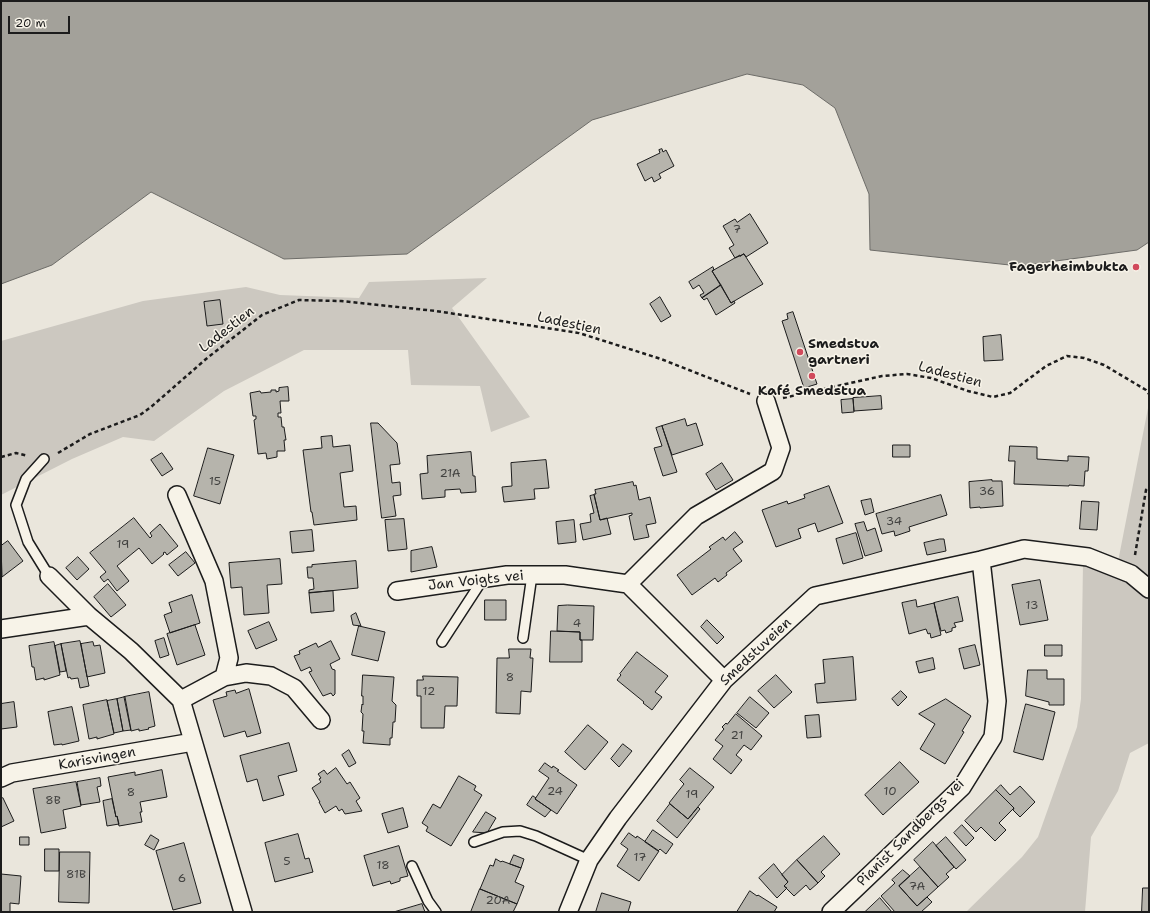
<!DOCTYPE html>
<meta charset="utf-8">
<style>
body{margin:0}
#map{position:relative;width:1150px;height:913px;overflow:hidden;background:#eae6dc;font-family:"Shantell Sans",sans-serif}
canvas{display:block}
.frame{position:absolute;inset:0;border:2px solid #1c1c1c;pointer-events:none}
.scale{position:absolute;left:8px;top:16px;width:62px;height:18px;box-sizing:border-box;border:2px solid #1c1c1c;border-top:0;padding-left:5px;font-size:12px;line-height:14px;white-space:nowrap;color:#1c1c1c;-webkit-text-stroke:3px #f7f3e8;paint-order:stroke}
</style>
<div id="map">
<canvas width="1150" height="913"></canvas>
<div class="frame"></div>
<div class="scale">20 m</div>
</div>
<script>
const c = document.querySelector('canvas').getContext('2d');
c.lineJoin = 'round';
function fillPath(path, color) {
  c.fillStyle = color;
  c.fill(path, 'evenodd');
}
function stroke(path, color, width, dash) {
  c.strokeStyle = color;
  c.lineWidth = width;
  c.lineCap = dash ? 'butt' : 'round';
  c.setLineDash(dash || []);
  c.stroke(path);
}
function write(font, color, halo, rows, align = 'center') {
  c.font = font + ' "Shantell Sans",sans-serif';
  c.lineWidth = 3;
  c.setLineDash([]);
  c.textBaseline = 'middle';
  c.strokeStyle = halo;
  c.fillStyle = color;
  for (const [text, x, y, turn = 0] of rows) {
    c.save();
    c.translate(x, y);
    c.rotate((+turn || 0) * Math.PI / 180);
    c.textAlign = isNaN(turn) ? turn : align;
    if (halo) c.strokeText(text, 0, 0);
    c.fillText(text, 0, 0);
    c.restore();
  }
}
const green = new Path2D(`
 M487 278 452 308 530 417 491 432 480 386 411 385 408 350H304L224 391 154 441 123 437 72 459 1 495V341L143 301 246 287 280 295 359 298 369 282Z
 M1149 403V743L1130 753 1118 791 1091 837 1085 912H966L1022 857 1038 837 1077 727 1081 699 1083 563 1115 577Z`);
const water = new Path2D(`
 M1 1H1149V242L1137 250 1019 266 870 250 869 194 835 108 803 85 747 74 592 120 407 254 284 259 151 192 52 265 1 284Z`);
const building = new Path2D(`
 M662 149 663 152 666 150 674 166 659 174 661 178 654 182 652 177 645 181 637 164 660 153 659 150Z
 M750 214 768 243 746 257 744 254 735 258 729 248 734 245 723 226 735 219 737 222Z
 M744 254 763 284 731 303 712 271 740 255V256Z
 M713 267 714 270 712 271 721 285 702 298 700 295 704 293 699 285 693 289 689 282Z
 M721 285 731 303 734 301 735 303 716 315 707 298 704 300 702 298Z
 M660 297 671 316 661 322 650 304Z
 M220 300 223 324 207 326 204 302Z
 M793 312 817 384 804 388 782 321 788 319 787 314Z
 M1001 335 1003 360 984 361 983 337Z
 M288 387 289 401H280L281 413H278V417H281L282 427H284L286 440H284L285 451H277V457L267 459 266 453 258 454 254 420 256 419V416H253L250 393 260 391 261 393 271 392V390H276V392L279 391V388Z
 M881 396 882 409 854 411 853 398Z
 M853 399 854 412 842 413 841 400Z
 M685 419 687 426 696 423 703 445 672 455 662 426Z
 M371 423H378L397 443 400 464 390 465 392 483 400 482 401 495 393 496 396 516 382 518Z
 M662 426 677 472 663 476 654 448 662 446 656 428Z
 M332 436 333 447 350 445 353 471 340 473 344 507 356 506 357 520 314 525 312 512H311L303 450 322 448 321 437Z
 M893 445H910V457H893Z
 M1010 446 1037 447V459L1068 461V456L1089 457 1088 471H1085L1084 486 1069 485V486L1014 484 1015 461H1009Z
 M208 448 234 455 220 504 194 496Z
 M471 452 473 476H475L476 492 461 493 460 489 445 490V497L422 499 420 474 428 473 427 456Z
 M162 453 173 469 162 476 151 460Z
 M546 460 549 488 534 489 535 499 504 502 502 487 512 486 511 463Z
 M722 463 733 480 716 490 706 474Z
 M992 480V481H1002L1003 506 980 508V507L970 508 969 482Z
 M633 482 634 486 636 485 639 500 650 497 656 523 646 525 649 537 634 540 629 516 632 515V513L600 520 594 494H596L595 490Z
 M829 486 843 523 818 532 815 523 798 529 801 538 776 547 762 510 787 501 788 504 805 498 804 495Z
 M594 495 600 520 607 518 611 534 583 540 580 524 591 522 590 514 594 513 590 496Z
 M941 495 947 515 909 527 910 531 895 536 894 531 882 534 876 514Z
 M871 499 874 512 865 515 861 501Z
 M1082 501 1099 502 1097 530 1080 529Z
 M134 518 150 538 152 536 150 533 160 524 178 546 167 555 165 552 163 553 164 554 152 564 139 548 117 566 129 581 117 591 108 579 104 582 100 577 106 572 90 553Z
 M404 519 407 549 388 551 385 520Z
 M574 520 576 542 558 544 556 522Z
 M864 522 867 531 875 528 882 551 865 556 855 524Z
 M312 530 314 551 292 553 290 532Z
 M735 532 743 542 733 549 742 561 726 573 727 575 718 582 715 578 692 595 677 575 711 549 709 547 723 537 725 540Z
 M856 533 863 558 843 564 836 539Z
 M940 539H944L946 551 927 555 924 543Z
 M8 541 23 561 2 577 1 546Z
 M432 547 437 567 411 572V551Z
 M186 552 195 563 178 576 169 565Z
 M78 557 89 569 77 580 66 568Z
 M280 559 282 584 267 585 269 613 244 615 242 587 231 588 229 563Z
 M356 561 358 588 309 593V590L314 589 313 578H308L307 567H312V565Z
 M1040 580 1048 620 1020 625 1012 585Z
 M108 584 126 605 111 617 94 597Z
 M333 591 334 611 311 613 309 593Z
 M192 595 200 623 170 633 164 615 172 612 169 603Z
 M958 597 963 621 954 623 956 627 952 628V631L946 633 945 630 941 631 934 603Z
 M485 600H506V620H485Z
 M916 600 917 607 934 603 941 635 931 638 930 633 928 634 926 629 909 634 902 603Z
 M568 605 594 606 593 640H580V632L557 631 558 606Z
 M356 613 361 626 353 625 351 616Z
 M707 620 724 637 717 644 701 627Z
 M269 622 277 640 256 649 248 631Z
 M195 625 205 655 177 665 167 634Z
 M359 626 385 632 378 661 352 655Z
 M551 631 580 632V640H582V662H550Z
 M164 638 169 655 160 658 155 641Z
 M80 641 89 686 80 688 78 678 71 679 70 677 68 678 61 644Z
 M331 641 340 659 330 664 332 669 335 670V694L333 696 331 693 323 696 309 672 312 671 310 667 301 671 294 656 300 654 299 651 316 643 318 647Z
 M54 642 60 675 44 680V678L36 680 34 667H32L29 646Z
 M93 642 94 646 100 645 105 673 87 677 81 644Z
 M61 644 66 671 60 672 55 646Z
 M975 645 980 665 964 669 959 649Z
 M1045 645H1062V656H1045Z
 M509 649H531L530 658H533L531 692 521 691 520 714 496 713 497 658H509Z
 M637 652 668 676 655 692 662 697 652 710 643 703 644 702 617 680 621 675 620 674Z
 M853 657 856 700 817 703 815 684 825 683 823 660Z
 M933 658 935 669 919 673 916 662Z
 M1028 670H1047V679H1064V705H1049V702L1026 696Z
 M363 675 394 677 392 701 396 705 395 722H393L392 738H390V745L363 743 364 731H362L363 714 361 712 362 704 363 705V696H362Z
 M776 675 792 692 774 708 758 691Z
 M423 676 458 677 457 706H445L444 728H421V696H417V680H423Z
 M249 689 261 733 247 737 245 731 224 737 213 700 227 696 226 692 235 690 236 693Z
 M901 691 907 697 898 706 892 699Z
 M149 692 155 726 148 728 149 729 139 731V729L131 731 124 697Z
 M125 697 131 730 123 731 117 699Z
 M750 697 769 713 756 728 737 713Z
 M117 699 123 731 114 733 107 701Z
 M946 699 971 716 962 731 964 732 945 764 920 749 935 724 919 714Z
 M107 700 114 734 97 739V737L89 739 83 705Z
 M14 702 17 727 1 729V704Z
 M1026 704 1055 712 1043 760 1014 752Z
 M72 707 79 741 62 745V744L54 745 48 712Z
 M736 714 762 736 751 750 744 745 736 755 742 760 731 774 713 759 723 746 715 740 724 729 722 727 726 723 727 724Z
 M819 715 821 737 807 738 805 716Z
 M588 725 608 742 585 770 565 752Z
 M289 743 297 771 278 776 284 795 263 801 257 779 247 782 240 756Z
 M623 744 632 751 619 767 611 759Z
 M349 750 356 763 349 767 342 755Z
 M900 762 919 782 883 815 865 795Z
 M545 763 552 768 553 766 559 770 557 771 577 785 557 814 535 799 549 778 539 771Z
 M336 768 347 784 350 782 360 798 356 801 362 811 345 814 342 809 339 811 336 806 325 813 319 802H320L312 788 321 782 319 779 321 778 318 774 324 770 327 774Z
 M690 768 714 787 688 819 669 803 684 784 680 780Z
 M162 770 167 797 140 802 142 812H140L142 822 119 826 117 816 116 817 108 777 135 772V775Z
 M459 776 476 786 474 790 482 795 451 846 426 831 428 827 422 823 433 804 440 808Z
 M100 778 101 786 97 787 100 802 81 805 77 782Z
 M76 782 81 806 63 810 66 828 41 833 33 789Z
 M1001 785 1010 795 1020 786 1035 802 1020 817 1013 810 1014 808 996 790Z
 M996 790 1014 808 999 823 1006 830 995 841 981 827 976 832 965 821Z
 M533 796 536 798 535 799 551 810 545 817 527 805Z
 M3 798 14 821 1 827V799Z
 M112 799 116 817 117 816 119 824 107 826 103 801Z
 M670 804 688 819 698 807 700 809 677 838 657 821Z
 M403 808 408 827 388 833 382 814Z
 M486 812 496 818 487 833 473 832Z
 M962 825 974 838 966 846 954 833Z
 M653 830 673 844 666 854 660 849 658 851 645 842Z
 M629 833 636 838 637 836 659 851 639 881 617 866 628 849 621 844Z
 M298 834 305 859 309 858 313 872 275 882 265 843Z
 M151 835 159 840 154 850 145 845Z
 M824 836 840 854 821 872 825 876 818 883 797 860Z
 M20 837H29V845H20Z
 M946 837 966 860 956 869 936 846Z
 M933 842 954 867 946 874 949 877 938 887 914 860Z
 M184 843 201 903 173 910 156 851Z
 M399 846 408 876 400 878V881L391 884 390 881 373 886 364 856Z
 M45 849H59V871H45Z
 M60 852H90L89 903 59 902Z
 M514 855 524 859 521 868 510 864Z
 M496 859 501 862 502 861 521 868 515 882 524 886 517 904 480 889 490 865 493 866Z
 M797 860 818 883 810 890 806 885 794 896 784 886 788 882 782 875Z
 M774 864 788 882 784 886 787 888 777 898 759 878Z
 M920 867 938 887 917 906 899 886Z
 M903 870 910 876 899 886 917 906 927 897 932 902 921 912H895L881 896 895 883 892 880Z
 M1 874 21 876 19 904 10 903V912H1Z
 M1143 888H1149V912H1142Z
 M480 889 517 904 513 912H471Z
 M750 891 757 896 758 895 777 907 774 912H737Z
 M602 893 631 902 628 912H596Z
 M880 898 892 912H865Z
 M422 904 425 912H394Z`);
const path = new Path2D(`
 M783 398 882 376 907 374 931 378 968 391 993 397 1010 393 1046 366 1067 356 1084 358 1104 365 1146 390 1149 394
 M58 453 90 434 140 415 151 407 206 359 262 315 299 300 341 301 436 311 579 333 661 359 750 394
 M1 457 16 453 28 456
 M1135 555 1146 490 1149 487`);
const lane = new Path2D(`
 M44 459 26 479 16 505 28 542 49 576
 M523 638 532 575
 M442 642 483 579
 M474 842 503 832 520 831 536 836 589 860
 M412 866 428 901 436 912`);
const street = new Path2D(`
 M177 495 214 581 229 658 224 677
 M49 576 89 616 131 651 181 700 243 912
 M628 584 696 516 773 471 781 448 766 401
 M397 591 507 575H565L628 584 724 680
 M1 629 89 616
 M181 700 224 677 246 673 271 676 294 688 321 720
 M1 778 12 773 193 742
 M568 912 589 860 618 818 724 680 815 596 981 560 1024 549 1088 557 1131 574 1149 589
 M831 912 962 787 993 737 997 701 981 560`);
const markers = [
 [1136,267,4,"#d1495b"],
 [800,352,4,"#d1495b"],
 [812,376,4,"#d1495b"]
];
const numberNames = [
 ["7",737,230],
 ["21A",450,474],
 ["15",215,482],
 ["36",987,492],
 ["34",894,522],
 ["19",123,545],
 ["13",1032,606],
 ["4",577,624],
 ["8",510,678],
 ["12",429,692],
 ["21",737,736],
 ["24",555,792],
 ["10",890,792],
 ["8",131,793],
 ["19",692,795],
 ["8B",53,801],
 ["17",640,858],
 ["5",287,862],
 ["18",383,866],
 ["81B",76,875],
 ["6",182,879],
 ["7A",917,887],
 ["20A",498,901]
];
const poiNames = [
 ["Fagerheimbukta",1128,267],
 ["Smedstua",808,344,"left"],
 ["gartneri",808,360,"left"],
 ["Kafé Smedstua",812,391,"center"]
];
const streetNames = [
 ["Ladestien",569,324,12],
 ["Ladestien",227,330,-38],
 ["Ladestien",950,375,15],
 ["Jan Voigts vei",476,581,-6],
 ["Smedstuveien",756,652,-43],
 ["Karisvingen",97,759,-10],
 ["Pianist Sandbergs vei",911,833,-45]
];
fillPath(green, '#ccc8c0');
fillPath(water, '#a3a19a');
stroke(water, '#6d6c68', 1);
fillPath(building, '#b6b4ac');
stroke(building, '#1c1c1c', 1);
stroke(lane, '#1c1c1c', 12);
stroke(street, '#1c1c1c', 20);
stroke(path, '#1c1c1c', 2.5, [4, 3]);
stroke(lane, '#f7f3e8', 9);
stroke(street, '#f7f3e8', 17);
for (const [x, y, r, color] of markers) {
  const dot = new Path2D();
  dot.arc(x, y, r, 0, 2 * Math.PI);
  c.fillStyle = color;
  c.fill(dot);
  stroke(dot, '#f7f3e8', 1.5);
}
write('12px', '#424240', null, numberNames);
write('bold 14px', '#1c1c1c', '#f7f3e8', poiNames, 'right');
write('14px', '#1c1c1c', '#f7f3e8', streetNames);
</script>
